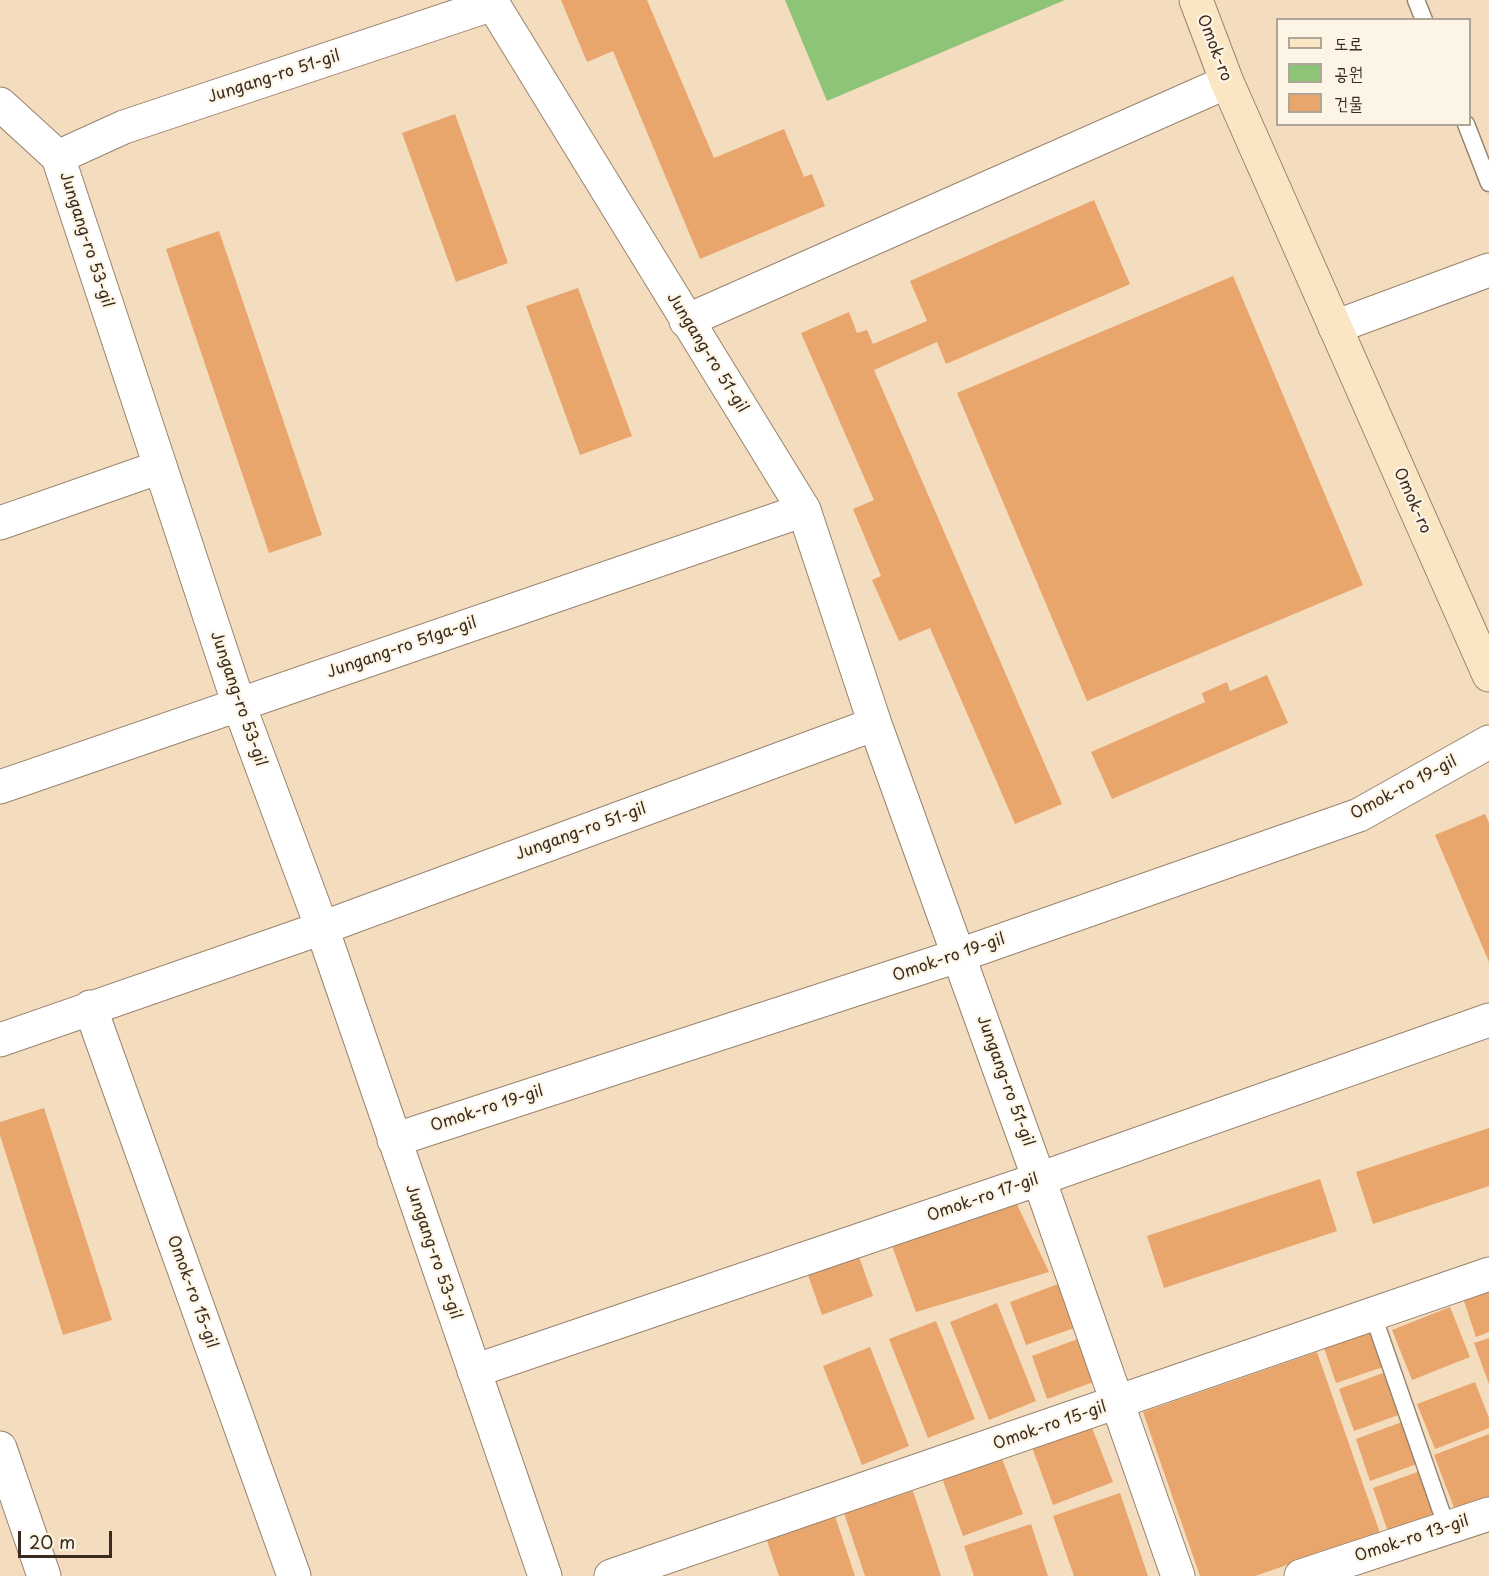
<!DOCTYPE html>
<meta charset="utf-8">
<style>
body{margin:0}
#map{position:relative;width:1489px;height:1576px;overflow:hidden;background:#f4dcbe;font-family:"Playpen Sans","Poor Story",sans-serif}
canvas{display:block}
.legend{position:absolute;left:1276px;top:18px;width:195px;height:108px;box-sizing:border-box;background:#fcf5e5;border:2px solid #afa495;margin:0;padding:8px 10px;list-style:none;font-size:18px;color:#3b2a1e}
.legend li{display:flex;align-items:center;gap:12px;height:30px}
.legend b{width:30px;border:2px solid #afa495}
.scale{position:absolute;left:18px;top:1531px;width:94px;height:27px;box-sizing:border-box;border:3px solid #3b2a1e;border-top:0;padding-left:8px;font-size:18px;line-height:21px;white-space:nowrap;color:#3b2a1e;-webkit-text-stroke:4px #fcf5e5;paint-order:stroke}
</style>
<div id="map">
<canvas width="1489" height="1576"></canvas>
<ul class="legend">
<li><b style="height:8px;background:#fbe6c4"></b>도로</li>
<li><b style="height:16px;background:#8ec477"></b>공원</li>
<li><b style="height:16px;background:#e8a56c"></b>건물</li>
</ul>
<div class="scale">20 m</div>
</div>
<script>
const c = document.querySelector('canvas').getContext('2d');
c.lineJoin = 'round';
function fillPath(path, color) {
  c.fillStyle = color;
  c.fill(path, 'evenodd');
}
function stroke(path, color, width, dash) {
  c.strokeStyle = color;
  c.lineWidth = width;
  c.lineCap = dash ? 'butt' : 'round';
  c.setLineDash(dash || []);
  c.stroke(path);
}
function write(font, color, halo, rows, align = 'center') {
  c.font = font + ' "Playpen Sans",sans-serif';
  c.lineWidth = 4.5;
  c.setLineDash([]);
  c.textBaseline = 'middle';
  c.strokeStyle = halo;
  c.fillStyle = color;
  for (const [text, x, y, turn = 0] of rows) {
    c.save();
    c.translate(x, y);
    c.rotate((+turn || 0) * Math.PI / 180);
    c.textAlign = isNaN(turn) ? turn : align;
    if (halo) c.strokeText(text, 0, 0);
    c.fillText(text, 0, 0);
    c.restore();
  }
}
const green = new Path2D(`
 M785 0H1065L827 101Z`);
const building = new Path2D(`
 M561 0H647L714 158 784 129 804 177 812 174 825 206 700 259 613 51 587 62Z
 M455 114 508 263 456 282 402 133Z
 M1094 200 1130 284 946 364 937 342 874 370 1062 804 1015 824 930 628 899 641 872 580 881 576 853 509 874 500 801 333 849 312 857 333 867 330 873 344 927 321 910 281Z
 M219 231 322 535 269 553 166 249Z
 M1233 276 1363 585 1087 701 957 393Z
 M578 288 632 436 580 455 526 306Z
 M1267 675 1288 723 1112 799 1091 752 1205 702 1202 693 1227 682 1230 691Z
 M1485 814 1489 823V962L1435 835Z
 M44 1108 112 1320 63 1335 0 1135V1122Z
 M1489 1128V1186L1373 1224 1356 1172Z
 M1320 1179 1337 1231 1164 1288 1147 1236Z
 M1013 1196 1049 1272 916 1312 891 1243Z
 M858 1254 873 1296 822 1315 807 1272Z
 M1061 1283 1077 1327 1026 1345 1010 1302Z
 M1489 1285V1332L1476 1337 1462 1295Z
 M997 1303 1036 1401 989 1420 950 1322Z
 M1450 1307 1470 1357 1412 1380 1392 1330Z
 M936 1321 975 1419 928 1438 889 1339Z
 M1369 1325 1383 1367 1336 1383 1322 1342Z
 M1083 1337 1099 1380 1047 1399 1032 1356Z
 M1489 1338V1384L1474 1343Z
 M870 1347 909 1446 862 1465 823 1366Z
 M1317 1352 1380 1533 1255 1576H1200L1143 1412Z
 M1386 1372 1401 1414 1354 1431 1339 1389Z
 M1475 1382 1489 1418V1428L1435 1449 1417 1404Z
 M1402 1422 1417 1464 1370 1481 1356 1439Z
 M1091 1425 1113 1482 1053 1505 1032 1447Z
 M1489 1434V1500L1456 1513 1434 1455Z
 M1001 1456 1023 1514 963 1536 942 1478Z
 M1420 1471 1435 1515 1388 1532 1373 1488Z
 M913 1491 941 1576H865L844 1513Z
 M1120 1493 1148 1576H1074L1053 1516Z
 M835 1516 855 1576H779L766 1538Z
 M1031 1524 1048 1576H974L964 1546Z`);
const service = new Path2D(`
 M1416 0 1424 20
 M1466 124 1489 183
 M1373 1315 1447 1528`);
const minor = new Path2D(`
 M493 0V4L804 510 875 724 1039 1179 1178 1576
 M0 104 58 157 239 705 322 928 545 1576
 M58 157 124 127 493 4
 M686 321 1227 82
 M1335 327 1489 270
 M0 523 160 467
 M0 787 804 510
 M90 1007 294 1576
 M0 1040 322 928 875 724
 M394 1140 960 955 1359 815 1489 742
 M474 1371 1039 1179 1489 1020
 M0 1448 44 1576
 M611 1576 1489 1274
 M1301 1576 1489 1514`);
const secondary = new Path2D(`
 M1196 0 1227 82 1489 675`);
const streetNames = [
 ["Omok-ro",1214,48,69],
 ["Jungang-ro 51-gil",274,77,-18],
 ["Jungang-ro 53-gil",86,240,72],
 ["Jungang-ro 51-gil",707,353,58],
 ["Omok-ro",1412,501,66],
 ["Jungang-ro 51ga-gil",402,648,-19],
 ["Jungang-ro 53-gil",238,699,71],
 ["Omok-ro 19-gil",1404,788,-28],
 ["Jungang-ro 51-gil",581,832,-20],
 ["Omok-ro 19-gil",949,958,-19],
 ["Jungang-ro 51-gil",1005,1081,70],
 ["Omok-ro 19-gil",487,1109,-18],
 ["Omok-ro 17-gil",983,1198,-19],
 ["Jungang-ro 53-gil",433,1252,71],
 ["Omok-ro 15-gil",192,1292,70],
 ["Omok-ro 15-gil",1050,1426,-19],
 ["Omok-ro 13-gil",1412,1539,-18]
];
fillPath(green, '#8ec477');
fillPath(building, '#e8a56c');
stroke(service, '#98836e', 19);
stroke(minor, '#98836e', 35);
stroke(secondary, '#98836e', 35);
stroke(service, '#fff', 16);
stroke(minor, '#fff', 33);
stroke(secondary, '#fbe6c4', 33);
write('16px', '#3b2a1e', '#fcf5e5', streetNames);
</script>
